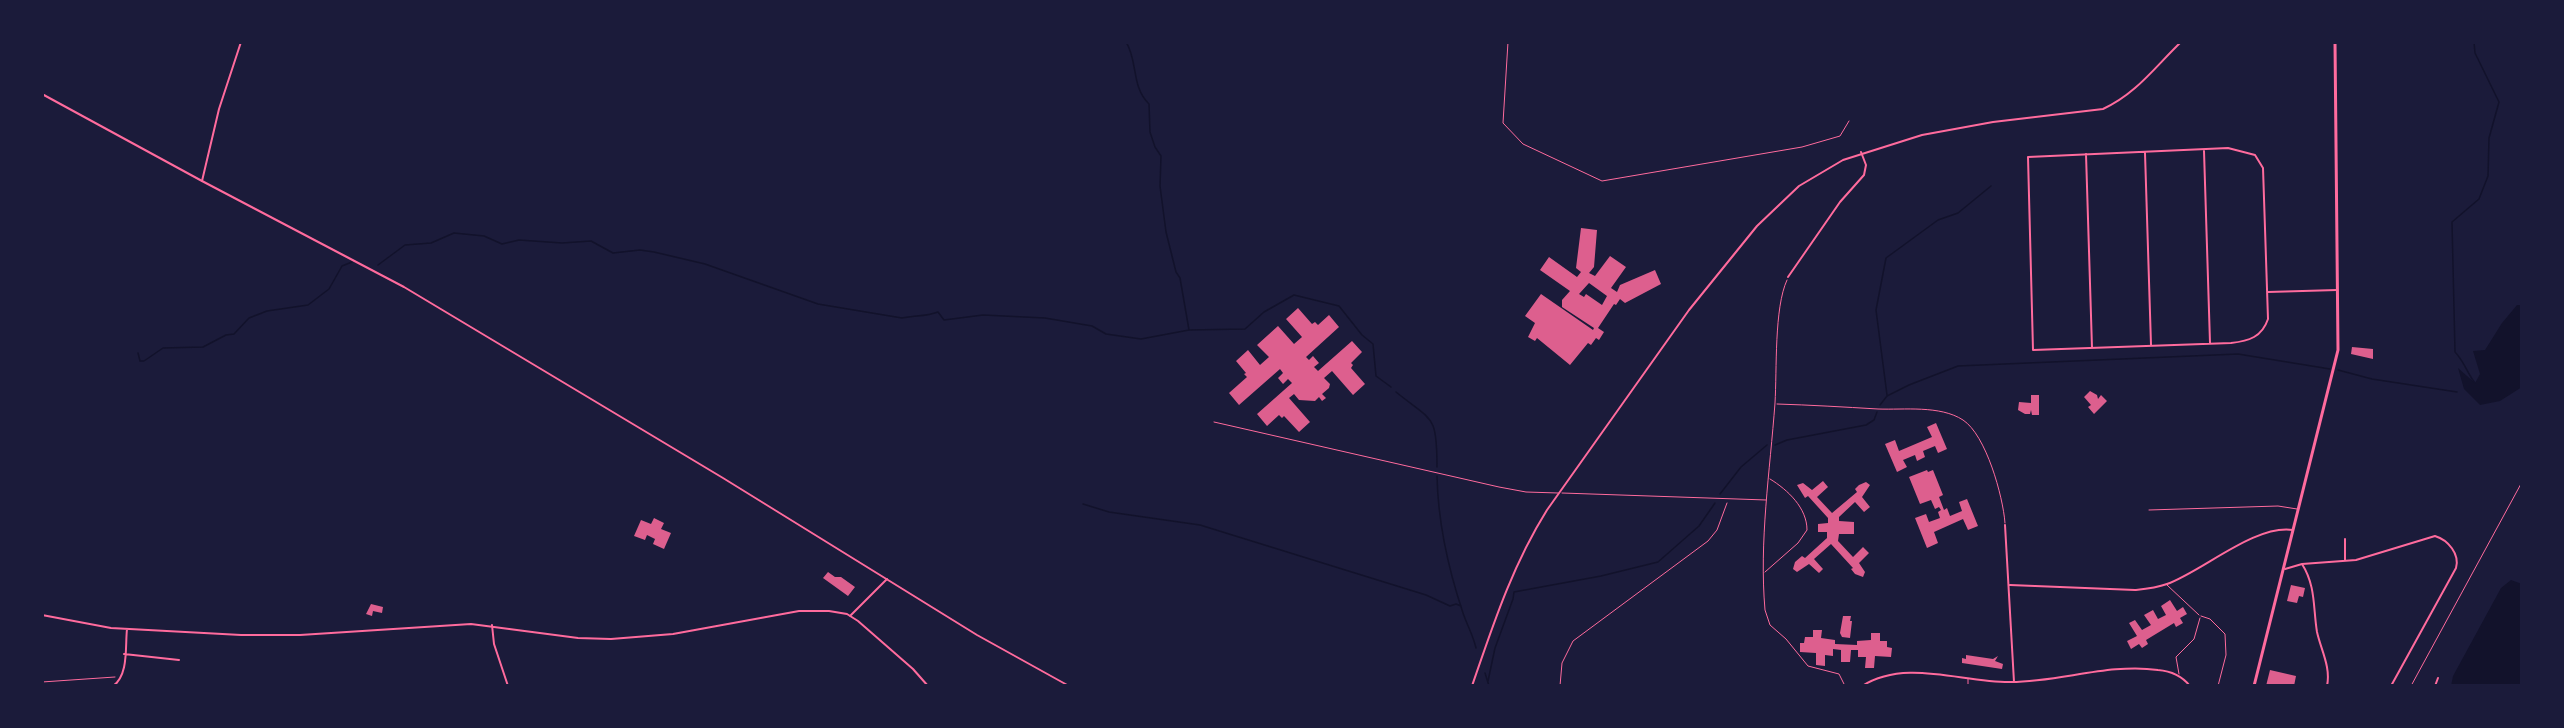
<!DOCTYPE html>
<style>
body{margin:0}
#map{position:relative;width:2564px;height:728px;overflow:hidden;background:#1b1b3a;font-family:Lato,sans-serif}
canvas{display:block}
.frame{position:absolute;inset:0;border:44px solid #1b1b3a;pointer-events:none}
</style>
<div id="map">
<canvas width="2564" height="728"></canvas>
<div class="frame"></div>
</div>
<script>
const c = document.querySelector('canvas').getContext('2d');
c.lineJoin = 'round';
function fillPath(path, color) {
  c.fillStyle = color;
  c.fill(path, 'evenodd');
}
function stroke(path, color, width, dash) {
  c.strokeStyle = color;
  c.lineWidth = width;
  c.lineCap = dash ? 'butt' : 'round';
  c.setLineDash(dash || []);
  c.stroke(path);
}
const water = new Path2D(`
 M2517 305H2522V387L2500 401 2480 405 2464 389 2458 368 2475 383 2480 374 2473 351 2485 350 2502 323Z
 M2511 580 2522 584V686H2451L2453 676 2501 588Z`);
const stream = new Path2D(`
 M1126 42C1138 60 1131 87 1149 104L1150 132 1155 147 1161 156 1160 186 1166 232 1176 272 1180 278 1189 330 1245 329 1264 312 1294 295 1339 306 1362 335 1373 344 1376 376 1391 387
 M2474 42 2475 53 2499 102 2489 138 2488 176 2479 199 2452 222 2455 352C2464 361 2467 373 2475 383
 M378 265 405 245 431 243 454 233 484 236 502 244 519 240 562 243 591 241 613 253 640 250 654 252 705 264 818 304 902 318C915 315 925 317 938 312L944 320 983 315 1045 318 1092 326 1106 334 1141 339 1189 330
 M138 353 140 361H144L163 348 203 347 226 335 234 334 249 318 267 311 308 305 329 289 342 266 352 262
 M2338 370 2372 379 2457 392
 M1396 392C1433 422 1437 414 1437 467
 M1887 395 1876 310 1886 258 1938 220 1958 213 1991 186
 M1880 405 1887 396 1909 385 1958 366 2238 354 2330 369
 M1775 445 1787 440 1866 425 1874 420 1877 412
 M1437 476C1438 524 1448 568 1463 613 1467 625 1473 635 1476 648
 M1720 494 1741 467 1767 445
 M1083 504 1109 512 1200 525 1426 595 1450 606 1456 604 1461 606
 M1485 673 1489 686
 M1488 681 1495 648 1513 599 1514 592 1601 576 1658 562 1699 526 1715 503`);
const building = new Path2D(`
 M1581 228 1597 230 1594 267 1589 273 1595 276 1610 256 1626 267 1611 288 1617 292 1620 285 1655 270 1661 284 1625 303 1620 299 1616 305 1614 304 1598 328 1604 332 1599 340 1596 338 1591 345 1588 343 1570 365 1537 338 1535 341 1528 337 1535 323 1525 316 1541 294 1593 330 1594 328 1562 307V300L1570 291 1540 270 1549 257 1577 277 1581 272 1576 268ZM1589 283 1607 296 1602 305 1586 294 1584 297 1579 294Z
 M1298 308 1312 324 1315 322 1318 325 1329 315 1339 327 1306 357 1309 360 1313 356 1319 363 1314 367 1318 371 1352 341 1362 352 1351 363 1353 365 1351 368 1365 384 1353 395 1332 371 1324 378 1330 384 1329 388 1322 394 1326 398 1322 401 1319 397 1315 401 1299 400 1294 394 1289 398 1310 422 1299 432 1284 416 1282 418 1279 415 1267 426 1257 414 1292 383 1288 379 1283 384 1278 378 1283 373 1280 369 1239 405 1229 393 1247 377 1244 374 1246 373 1236 361 1248 350 1260 365 1269 357 1257 345 1278 326 1294 344 1302 337 1286 319Z
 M2352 347 2373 349V359L2351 354Z
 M2090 391 2097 395 2098 399 2101 395 2107 401 2094 414 2088 407 2091 405 2084 397Z
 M2031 395H2039V415H2032L2031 410 2030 414H2025L2018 410 2019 402 2031 403Z
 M1936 423 1947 449 1938 453 1935 446 1923 451 1925 457 1917 461 1915 455 1903 460 1907 467 1897 472 1885 444 1895 440 1899 451 1932 437 1927 427Z
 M1927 470 1928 472 1933 470 1943 495 1939 497 1944 510 1947 508 1950 516 1962 511 1959 502 1967 499 1978 526 1968 530 1963 519 1934 532 1938 543 1927 548 1915 518 1926 514 1929 522 1940 518 1938 512 1941 510 1939 507 1935 509 1931 500 1920 504 1909 477Z
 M1823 481 1828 487 1817 497 1832 513 1857 492 1855 489 1859 485 1866 482 1870 485 1862 497 1870 507 1864 512 1855 502 1839 517V521L1854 522V534H1839L1838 541 1853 557 1863 547 1869 553 1859 563 1865 572 1863 577 1855 574 1851 569 1853 568 1831 544 1814 559 1823 569 1819 573 1809 564 1797 572 1793 569 1795 562 1802 556 1805 558 1827 538V532H1818V524L1828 523V518L1808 496 1805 498 1797 485 1803 483 1812 490Z
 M654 518 664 523 661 529 671 533 664 549 653 544 655 539 647 535 645 540 634 536 641 520 651 524Z
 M828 572 835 577H841L855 587 848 596 823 578Z
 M2291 585 2305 588 2303 597 2299 596 2297 603 2287 601Z
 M2170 600 2177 611 2183 607 2187 614 2180 618 2183 623 2176 627 2174 623 2146 640 2148 644 2142 648 2139 644 2131 649 2127 641 2137 636 2129 623 2135 620 2142 630 2151 625 2144 615 2153 610 2158 619 2166 615 2161 606Z
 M371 604 383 607 382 613 373 611 372 616 366 614Z
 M1843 616H1851L1850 621H1852L1850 638 1842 637 1840 633Z
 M1813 630H1822L1821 638 1835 640V644L1857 645V641L1871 640V633H1880V641H1887V647L1892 648 1891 657 1875 656 1874 668H1865L1866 657H1858V650H1851L1850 662H1841V650L1833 649V656L1825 655V666L1816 665V653L1800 652V643H1804L1805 637H1813Z
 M1966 655 1993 659 1998 656 1995 661 2003 664 2002 669 1962 663V658L1966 659Z
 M2270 670 2296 676 2294 686H2266Z`);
const path = new Path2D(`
 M1508 42 1503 123 1523 144 1602 181 1802 147 1840 136 1849 121
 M42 682 115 677
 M1560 686 1562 663 1573 641 1708 541 1717 530 1727 503
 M2411 686 2522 482`);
const service = new Path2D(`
 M1787 280C1774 308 1777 370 1775 403 1770 471 1759 541 1765 610L1770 625 1786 639 1808 666 1839 674 1845 686
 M1777 404C1810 405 1844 407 1878 409 1904 410 1940 405 1963 420 1986 435 2003 496 2005 523
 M1214 422 1499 487 1526 492 1558 493
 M1562 493 1766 500
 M2149 510 2278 506 2297 509
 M1765 572 1798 543 1807 530C1807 508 1788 490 1770 479
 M2167 585 2199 615
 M2201 616 2210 619 2225 634 2226 655 2218 686
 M2179 674 2176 657 2194 639 2200 618
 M1968 686V679`);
const minor = new Path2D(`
 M2228 148 2255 155 2263 168 2268 319C2262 337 2249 341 2231 343L2033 350 2028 157Z
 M2204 151 2210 343
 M2145 153 2151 345
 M2086 154 2092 348
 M202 181 219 109 241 42
 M1788 277 1840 202 1864 175 1866 165 1861 152
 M2268 292 2337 290
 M2005 525 2014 682
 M2345 539V561
 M2302 564C2316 586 2313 608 2317 632 2321 650 2331 667 2327 686
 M2285 569 2302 564 2356 560 2435 536C2448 540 2460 554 2456 568L2391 686
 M2010 585 2135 590C2145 589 2156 588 2167 584 2203 571 2255 524 2293 530
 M42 615 111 628 241 635H300L471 624 578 638 611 639 673 634 799 611H829L847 614 858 621 913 669 928 686
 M850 616 887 579
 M492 625 494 644 508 686
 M124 654 179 660
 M113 686C129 675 125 646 127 629
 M1862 686C1906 658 1963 683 2011 682 2060 682 2109 663 2158 670 2170 671 2182 676 2190 686
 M2435 686 2438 678`);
const tertiary = new Path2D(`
 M42 94 202 181 404 287 723 478 977 635 1069 686
 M1472 686C1493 625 1512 566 1547 510L1689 310 1757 226 1799 186 1843 160 1922 135 1993 122 2103 109C2136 94 2155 67 2181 42`);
const primary = new Path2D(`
 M2254 686 2338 350 2335 42`);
fillPath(water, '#12122b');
stroke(stream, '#12122b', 1.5);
fillPath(building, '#dd5f8e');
stroke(path, '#ff6b9d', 1);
stroke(service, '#ff6b9d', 1);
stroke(minor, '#ff6b9d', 2);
stroke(tertiary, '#ff6b9d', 2);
stroke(primary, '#ff6b9d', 3);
</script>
